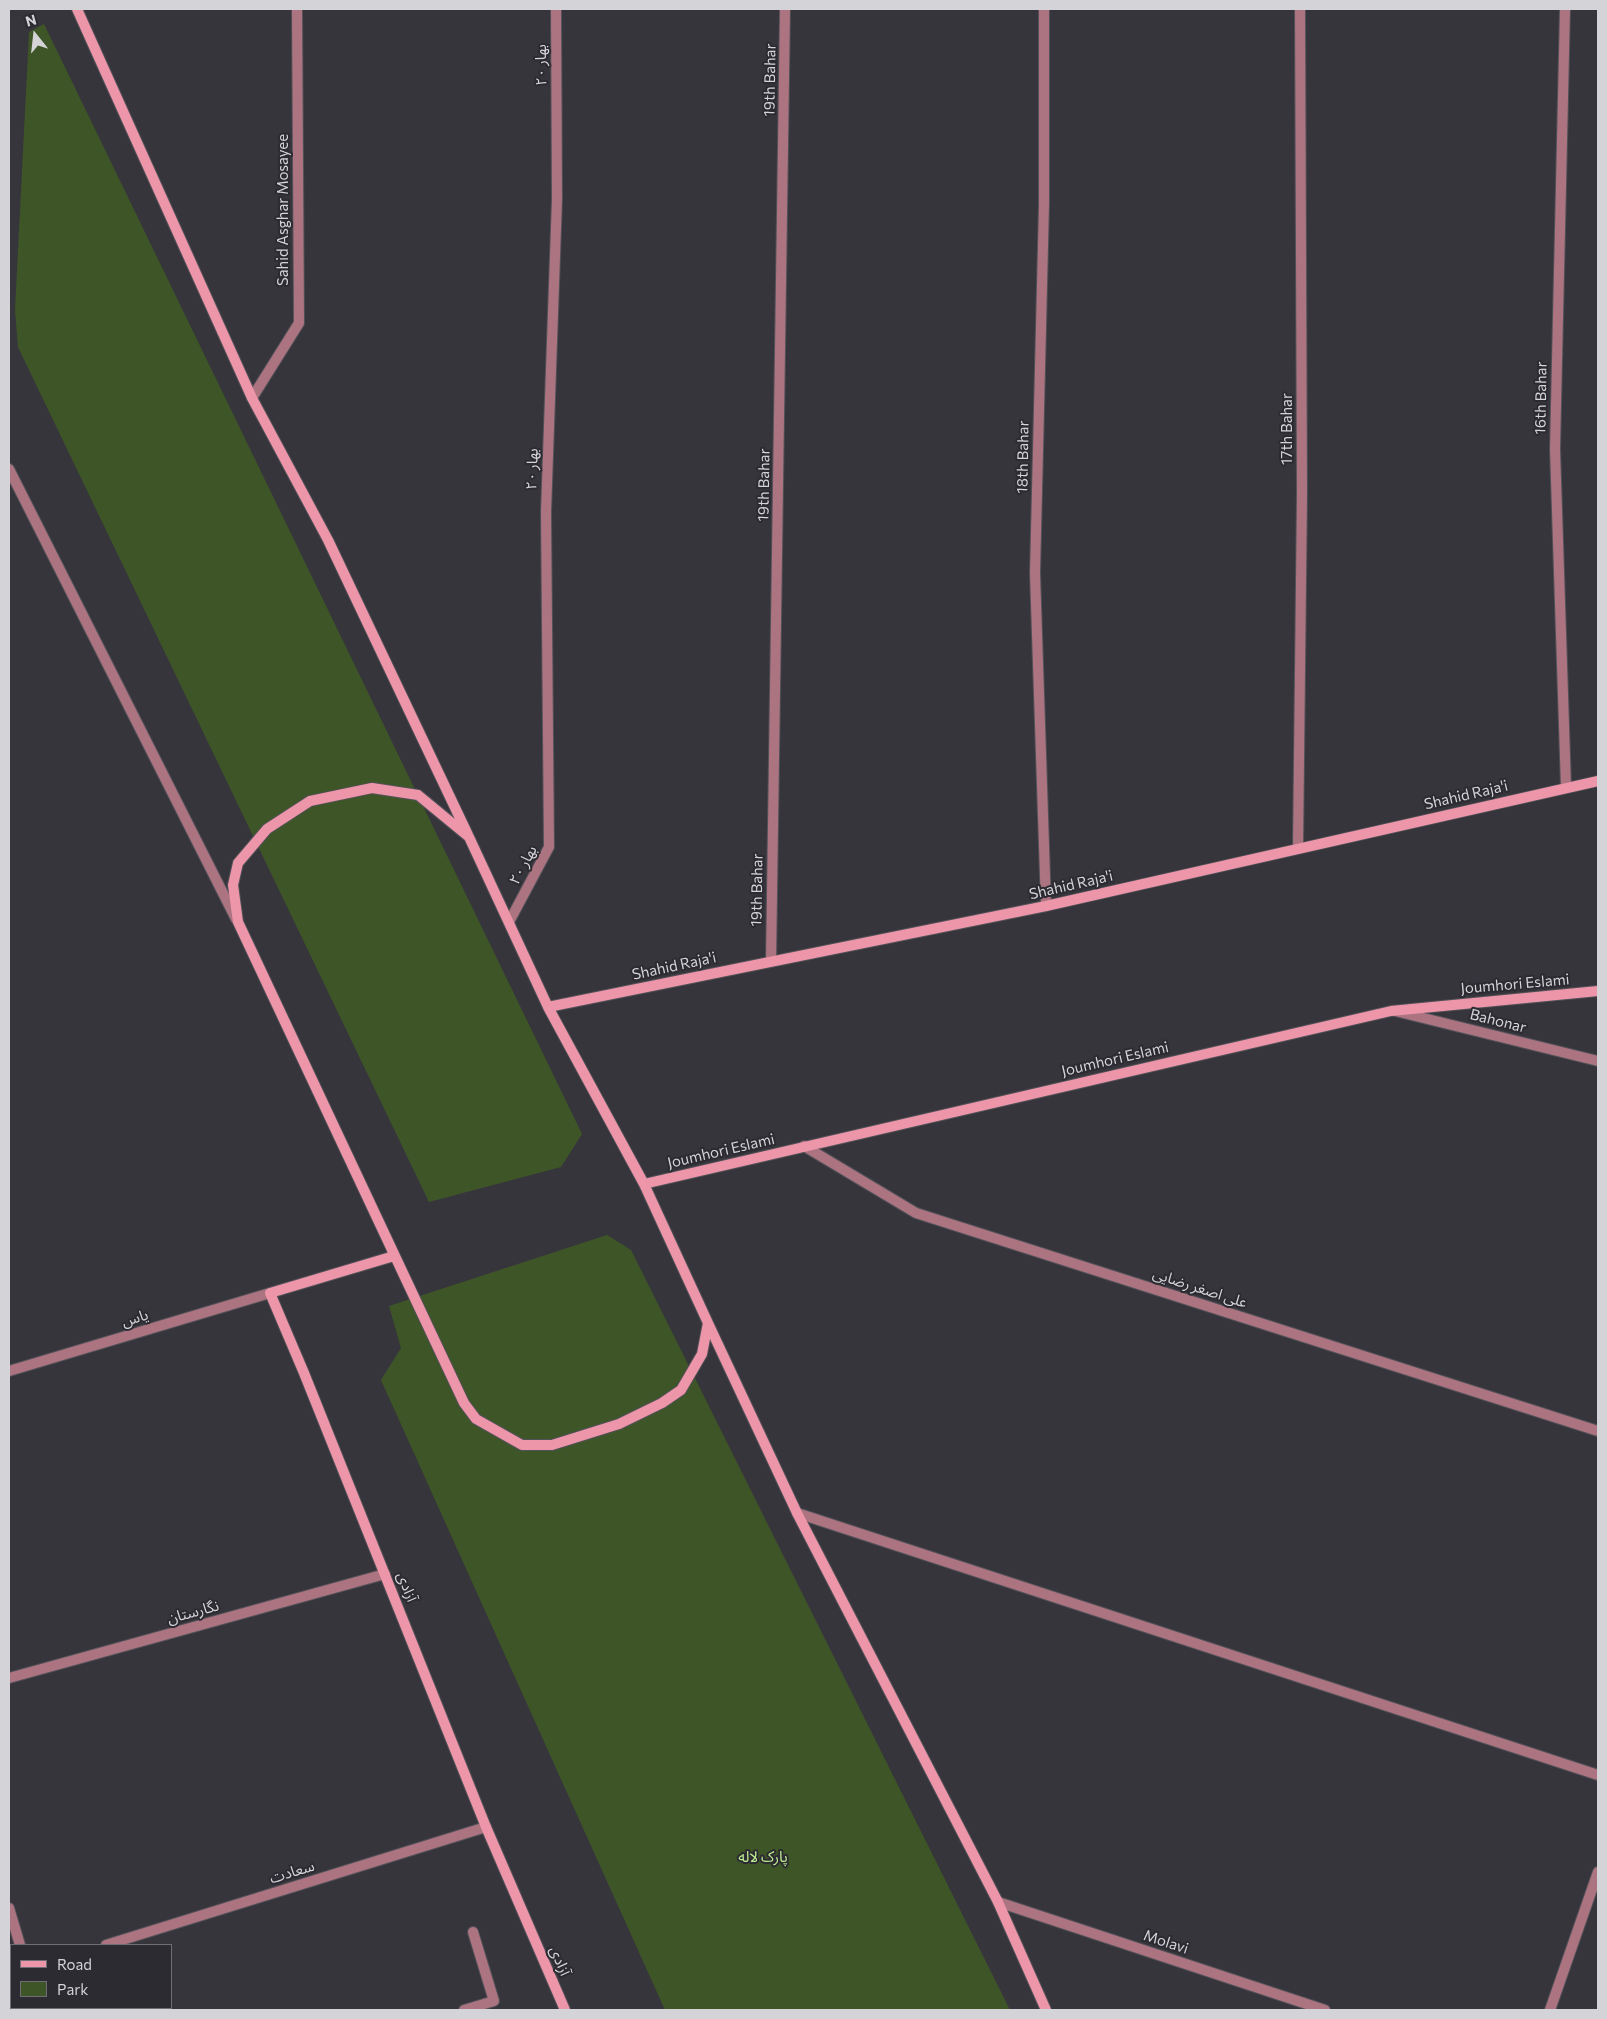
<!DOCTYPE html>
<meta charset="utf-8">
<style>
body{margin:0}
#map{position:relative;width:1607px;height:2019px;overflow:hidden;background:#37353c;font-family:Commissioner,sans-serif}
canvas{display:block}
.frame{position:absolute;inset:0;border:10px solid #d4d3d8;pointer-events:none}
.legend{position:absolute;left:10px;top:1944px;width:162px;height:65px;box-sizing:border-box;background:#2d2b32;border:1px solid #706e74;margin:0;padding:6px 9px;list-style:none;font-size:15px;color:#d4d3d8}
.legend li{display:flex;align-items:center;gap:10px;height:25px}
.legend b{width:25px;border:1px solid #706e74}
.north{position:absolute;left:10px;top:10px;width:50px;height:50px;-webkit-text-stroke:4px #2d2b32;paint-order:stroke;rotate:344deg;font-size:14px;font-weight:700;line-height:20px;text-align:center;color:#d4d3d8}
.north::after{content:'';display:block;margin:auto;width:18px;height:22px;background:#d4d3d8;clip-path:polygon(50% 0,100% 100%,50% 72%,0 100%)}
</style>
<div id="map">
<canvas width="1607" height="2019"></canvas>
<div class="frame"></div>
<ul class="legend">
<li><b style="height:6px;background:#ee96a9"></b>Road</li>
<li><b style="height:14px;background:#3e5627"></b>Park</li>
</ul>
<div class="north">N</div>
</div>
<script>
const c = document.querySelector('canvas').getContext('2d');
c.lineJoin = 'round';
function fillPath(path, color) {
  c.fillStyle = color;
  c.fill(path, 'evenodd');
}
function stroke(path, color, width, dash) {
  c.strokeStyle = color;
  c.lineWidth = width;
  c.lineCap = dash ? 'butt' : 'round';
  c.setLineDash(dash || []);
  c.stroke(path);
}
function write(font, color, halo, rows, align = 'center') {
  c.font = font + ' Commissioner,"Noto Sans Arabic",sans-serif';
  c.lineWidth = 4;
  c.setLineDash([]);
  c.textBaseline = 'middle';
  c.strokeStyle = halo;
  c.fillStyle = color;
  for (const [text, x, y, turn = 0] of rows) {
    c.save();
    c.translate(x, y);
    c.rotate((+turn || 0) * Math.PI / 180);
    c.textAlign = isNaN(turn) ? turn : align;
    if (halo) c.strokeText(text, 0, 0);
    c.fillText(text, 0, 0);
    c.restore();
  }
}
const green = new Path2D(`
 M44 24 582 1134 561 1167 429 1202 18 347 15 310 29 32Z
 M607 1235 631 1250 1010 2010H665L381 1380 401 1348 389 1306Z`);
const lane = new Path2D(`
 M1565 9 1555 449 1566 787
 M998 1902 1325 2010`);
const street = new Path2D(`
 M1044 9V204L1035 573 1046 906
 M252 398 299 323 297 9
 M9 469 236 919
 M1298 848 1302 493 1300 9
 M509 922 549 847 546 512 557 199 556 9
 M771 961 785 9
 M1395 1011 1598 1061
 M804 1146 916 1213 1598 1431
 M9 1371 270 1293
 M797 1513 1598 1775
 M9 1678 385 1574
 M9 1908 20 1945
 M106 1945 486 1827
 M9 1975H11
 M40 2008 41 2010
 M464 2010 494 2001 473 1932
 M1550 2010 1598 1872`);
const secondary = new Path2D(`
 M77 9 252 398 328 540 468 835
 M372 788 418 795 469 837 548 1007 644 1184 708 1323 702 1354 681 1390 662 1403 619 1424 552 1445H522L476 1419 464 1403 238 922 233 885 238 863 267 829 310 801Z
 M548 1007 1046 906 1598 781
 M644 1184 1391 1011 1598 991
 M394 1256 270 1293 304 1373 486 1827 565 2010
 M708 1323 797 1513 998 1902 1046 2010`);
const streetNames = [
 ["بهار ۲۰",541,65,-90],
 ["19th Bahar",770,80,-89],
 ["Sahid Asghar Mosayee",283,210,-90],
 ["16th Bahar",1541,398,-89],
 ["17th Bahar",1287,429,-90],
 ["18th Bahar",1023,457,-89],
 ["بهار ۲۰",532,469,-88],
 ["19th Bahar",764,485,-89],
 ["Shahid Raja'i",1466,795,-13],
 ["بهار ۲۰",523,865,-62],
 ["Shahid Raja'i",1071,885,-13],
 ["19th Bahar",757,890,-89],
 ["Shahid Raja'i",674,966,-12],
 ["Joumhori Eslami",1515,984,-5],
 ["Bahonar",1498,1021,14],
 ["Joumhori Eslami",1115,1059,-13],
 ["Joumhori Eslami",721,1151,-13],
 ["علی اصغر رضایی",1200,1288,18],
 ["یاس",135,1318,-17],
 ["آزادی",407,1587,68],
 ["نگارستان",193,1612,-15],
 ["سعادت",292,1872,-17],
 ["Molavi",1166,1942,18],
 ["آزادی",560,1961,67]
];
const parkNames = [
 ["پارک لاله",763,1857]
];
fillPath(green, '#3e5627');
stroke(lane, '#535158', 12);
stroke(street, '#535158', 12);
stroke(secondary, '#535158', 12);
stroke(lane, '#ac7480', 10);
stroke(street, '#ac7480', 10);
stroke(secondary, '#ee96a9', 10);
write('15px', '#d4d3d8', '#2d2b32', streetNames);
write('15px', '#bded91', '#2d2b32', parkNames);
</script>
